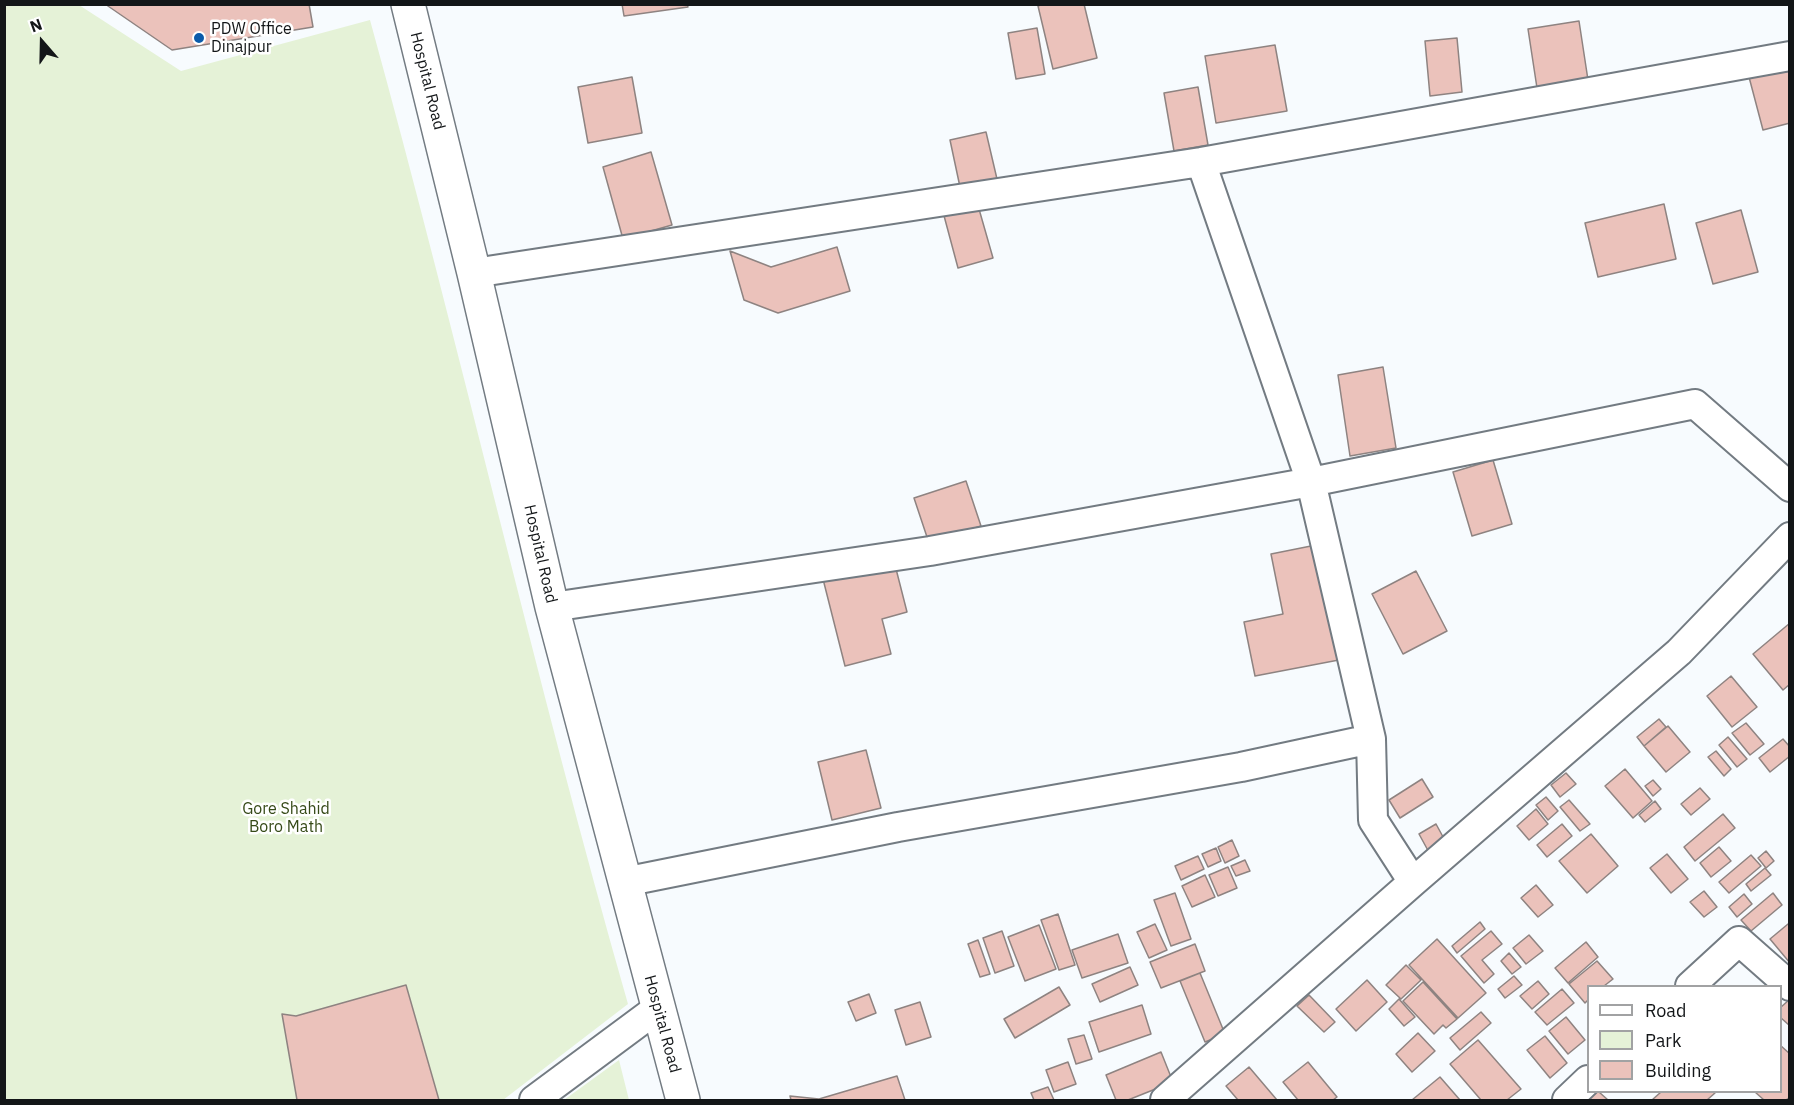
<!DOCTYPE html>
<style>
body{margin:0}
#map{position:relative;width:1794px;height:1105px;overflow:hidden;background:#f7fbfe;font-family:"IBM Plex Sans",sans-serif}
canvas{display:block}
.frame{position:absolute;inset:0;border:6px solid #131618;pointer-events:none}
.legend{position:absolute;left:1587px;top:985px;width:195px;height:108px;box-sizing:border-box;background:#fff;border:2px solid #a1a2a3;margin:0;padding:8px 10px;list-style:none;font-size:18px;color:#131618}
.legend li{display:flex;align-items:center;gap:12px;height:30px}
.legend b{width:30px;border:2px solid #a1a2a3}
.north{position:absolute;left:12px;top:12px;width:60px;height:60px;-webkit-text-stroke:4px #fff;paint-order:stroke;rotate:340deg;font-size:16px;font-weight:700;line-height:24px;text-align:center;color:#131618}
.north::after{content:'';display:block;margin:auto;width:21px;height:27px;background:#131618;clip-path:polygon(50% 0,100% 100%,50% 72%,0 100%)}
</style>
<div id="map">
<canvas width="1794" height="1105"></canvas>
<div class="frame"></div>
<ul class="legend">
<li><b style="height:8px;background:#fff"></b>Road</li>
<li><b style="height:16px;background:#e5f2d7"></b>Park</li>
<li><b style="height:16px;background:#ebc2bb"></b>Building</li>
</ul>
<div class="north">N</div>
</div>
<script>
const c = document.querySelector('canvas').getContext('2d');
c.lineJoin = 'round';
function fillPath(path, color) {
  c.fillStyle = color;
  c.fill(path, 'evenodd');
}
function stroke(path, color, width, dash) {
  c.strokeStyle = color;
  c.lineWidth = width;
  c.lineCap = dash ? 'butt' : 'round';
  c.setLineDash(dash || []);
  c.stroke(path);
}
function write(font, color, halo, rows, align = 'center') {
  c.font = font + ' "IBM Plex Sans",sans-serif';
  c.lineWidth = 5;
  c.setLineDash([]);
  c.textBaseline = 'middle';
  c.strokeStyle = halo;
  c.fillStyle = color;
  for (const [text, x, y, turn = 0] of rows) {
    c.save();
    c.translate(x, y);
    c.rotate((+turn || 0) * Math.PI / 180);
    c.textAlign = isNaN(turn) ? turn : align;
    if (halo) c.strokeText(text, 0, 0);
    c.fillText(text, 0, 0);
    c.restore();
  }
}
const green = new Path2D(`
 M5 5H79L181 71 370 20C460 347 535 678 628 1004L503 1100H5Z
 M619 1060 629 1100H564Z`);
const building = new Path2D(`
 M105 4H309L313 27 172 50Z
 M622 4H687L688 7 624 16Z
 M1043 4H1084L1097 58 1053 69 1038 6Z
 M1579 21 1588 80 1537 88 1528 29Z
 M1037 28 1045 74 1016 79 1008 33Z
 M1457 38 1462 92 1430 96 1425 41Z
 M1275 45 1287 111 1216 123 1205 56Z
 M1790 66V123L1763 130 1749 77Z
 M632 77 642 133 588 143 578 87Z
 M1198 87 1208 145 1174 151 1164 93Z
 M986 132 997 179 960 187 950 140Z
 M651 152 672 225 623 239 603 167Z
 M977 202 993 258 958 268 943 212Z
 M1664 204 1676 259 1598 277 1585 223Z
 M1741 210 1758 272 1713 284 1696 223Z
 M837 247 850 291 778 313 744 300 730 251 771 267Z
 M1383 367 1396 448 1350 456 1338 375Z
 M1493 460 1512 524 1472 536 1453 472Z
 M966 481 981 526 929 543 914 498Z
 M1321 544 1344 659 1255 676 1244 622 1283 614 1271 554Z
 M894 561 907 612 882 619 891 654 845 666 823 579Z
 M1416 571 1447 631 1403 654 1372 594Z
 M1790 623V684L1783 690 1753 654Z
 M1731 676 1757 707 1732 727 1707 696Z
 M1659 719 1666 727 1644 746 1637 737Z
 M1746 723 1764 744 1750 755 1732 733Z
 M1668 726 1690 752 1666 772 1644 746Z
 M1728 737 1747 759 1737 767 1719 745Z
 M1783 739 1790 747V756L1770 772 1759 758Z
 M866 750 881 808 832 820 818 762Z
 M1716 751 1731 769 1724 776 1708 757Z
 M1625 769 1652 801 1633 818 1605 786Z
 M1566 773 1576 784 1560 797 1551 785Z
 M1422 779 1433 797 1400 818 1389 800Z
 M1653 780 1661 789 1653 796 1645 786Z
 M1700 788 1710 799 1691 815 1681 804Z
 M1546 797 1558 811 1548 820 1536 805Z
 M1569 800 1590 824 1580 831 1560 807Z
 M1655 801 1661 809 1645 822 1639 815Z
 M1536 809 1548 824 1529 840 1517 826Z
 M1723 814 1735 828 1695 861 1684 847Z
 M1436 824 1448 846 1431 856 1419 834Z
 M1562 824 1572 836 1547 857 1537 845Z
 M1591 834 1618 866 1587 893 1559 861Z
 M1232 840 1239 856 1225 863 1218 847Z
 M1719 847 1731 861 1711 877 1700 863Z
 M1216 848 1221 861 1208 867 1202 854Z
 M1766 851 1774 861 1766 868 1758 858Z
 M1667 854 1688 879 1671 893 1650 868Z
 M1751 855 1761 866 1729 893 1719 882Z
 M1198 856 1204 869 1181 880 1175 866Z
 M1245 860 1250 871 1236 876 1231 866Z
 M1228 867 1237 888 1218 896 1209 875Z
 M1765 868 1771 875 1751 891 1746 884Z
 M1205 875 1215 897 1192 907 1182 886Z
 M1536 885 1553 905 1538 917 1521 898Z
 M1704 891 1717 907 1704 917 1690 902Z
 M1175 893 1191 939 1171 946 1154 900Z
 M1773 893 1782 905 1751 931 1741 920Z
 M1744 894 1752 904 1737 917 1729 907Z
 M1058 914 1075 965 1059 970 1041 920Z
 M1480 922 1485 929 1457 953 1452 946Z
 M1155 924 1167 950 1149 958 1137 932Z
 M1788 924 1790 926V963L1770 939Z
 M1039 925 1056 969 1025 981 1008 937Z
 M1002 931 1014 966 995 973 983 938Z
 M1491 931 1502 944 1482 960 1494 974 1484 983 1461 956Z
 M1118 934 1128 963 1082 978 1072 950Z
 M1529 935 1543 951 1526 964 1513 948Z
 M1437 939 1486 993 1458 1018 1409 965Z
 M978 940 990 974 980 977 968 944Z
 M1586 942 1598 957 1568 983 1555 968Z
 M1195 944 1205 971 1161 988 1150 962Z
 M1509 953 1521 967 1512 974 1501 961Z
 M1597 961 1613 979 1604 986H1588V1000L1585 1003 1569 984Z
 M1406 965 1421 980 1401 999 1386 985Z
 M1130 967 1138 985 1100 1002 1092 984Z
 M1200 973 1225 1034 1205 1042 1180 981Z
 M1514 976 1522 985 1505 998 1498 989Z
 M1367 980 1387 1002 1356 1031 1336 1009Z
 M1538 981 1549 994 1532 1009 1520 996Z
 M1423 982 1457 1019 1446 1028 1443 1025 1434 1034 1403 1001Z
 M406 985 439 1100H297L282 1014 296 1016Z
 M1059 987 1070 1005 1015 1038 1004 1019Z
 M1562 989 1574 1003 1547 1025 1535 1012Z
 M869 994 876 1013 856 1021 848 1002Z
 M1309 995 1335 1022 1324 1032 1297 1006Z
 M1399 999 1415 1017 1404 1026 1389 1009Z
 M1790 999V1026L1780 1017V1008Z
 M920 1002 931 1037 906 1045 895 1010Z
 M1142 1005 1151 1034 1099 1052 1089 1022Z
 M1481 1012 1491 1023 1460 1050 1450 1038Z
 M1566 1017 1585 1040 1568 1054 1549 1031Z
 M1418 1033 1435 1051 1412 1072 1396 1054Z
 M1084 1035 1092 1059 1076 1064 1068 1039Z
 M1545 1036 1567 1063 1550 1078 1527 1050Z
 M1478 1040 1521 1089 1507 1100H1481L1450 1064Z
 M1780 1045 1790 1054V1097L1786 1100H1764L1755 1092H1780Z
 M1161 1052 1173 1082 1128 1100H1116L1106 1075Z
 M1068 1062 1076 1084 1054 1092 1046 1070Z
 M1308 1062 1337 1097 1333 1100H1298L1283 1082Z
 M1249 1067 1277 1100H1238L1226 1086Z
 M897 1076 905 1100H791L790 1096 819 1099Z
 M1440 1077 1460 1100H1412Z
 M1048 1087 1054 1100H1034L1031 1093Z
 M1591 1092H1599L1608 1100H1582Z
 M1661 1092H1713L1715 1093 1707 1100H1652Z`);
const minor = new Path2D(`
 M1201 162 1311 482 1371 739 1373 820 1413 882
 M474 273 1201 162 1790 56
 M552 607 930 551 1311 482 1695 404 1790 487
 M624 882 898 827 1241 767 1371 739
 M1690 986 1739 941 1790 986
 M534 1100 658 1008
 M1165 1100 1413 882 1679 652 1790 537
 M1567 1100 1588 1080`);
const secondary = new Path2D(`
 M408 4 474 273 552 607 683 1100`);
const markers = [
 [199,38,6,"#0b5baa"]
];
const poiNames = [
 ["PDW Office",211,29],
 ["Dinajpur",211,47]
];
const streetNames = [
 ["Hospital Road",427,81,76],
 ["Hospital Road",540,554,77],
 ["Hospital Road",662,1024,75]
];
const parkNames = [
 ["Gore Shahid",286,809],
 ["Boro Math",286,827]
];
fillPath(green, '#e5f2d7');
fillPath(building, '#ebc2bb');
stroke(building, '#8e8381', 1.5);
stroke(minor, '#737b82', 32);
stroke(secondary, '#737b82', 36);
stroke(minor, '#fff', 28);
stroke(secondary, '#fff', 33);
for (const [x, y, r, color] of markers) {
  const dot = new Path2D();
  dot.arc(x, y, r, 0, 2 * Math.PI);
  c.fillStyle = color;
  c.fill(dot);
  stroke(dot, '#fff', 2);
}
write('16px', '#131618', '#fff', poiNames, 'left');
write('16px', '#131618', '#fff', streetNames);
write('16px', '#364a18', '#fff', parkNames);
</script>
